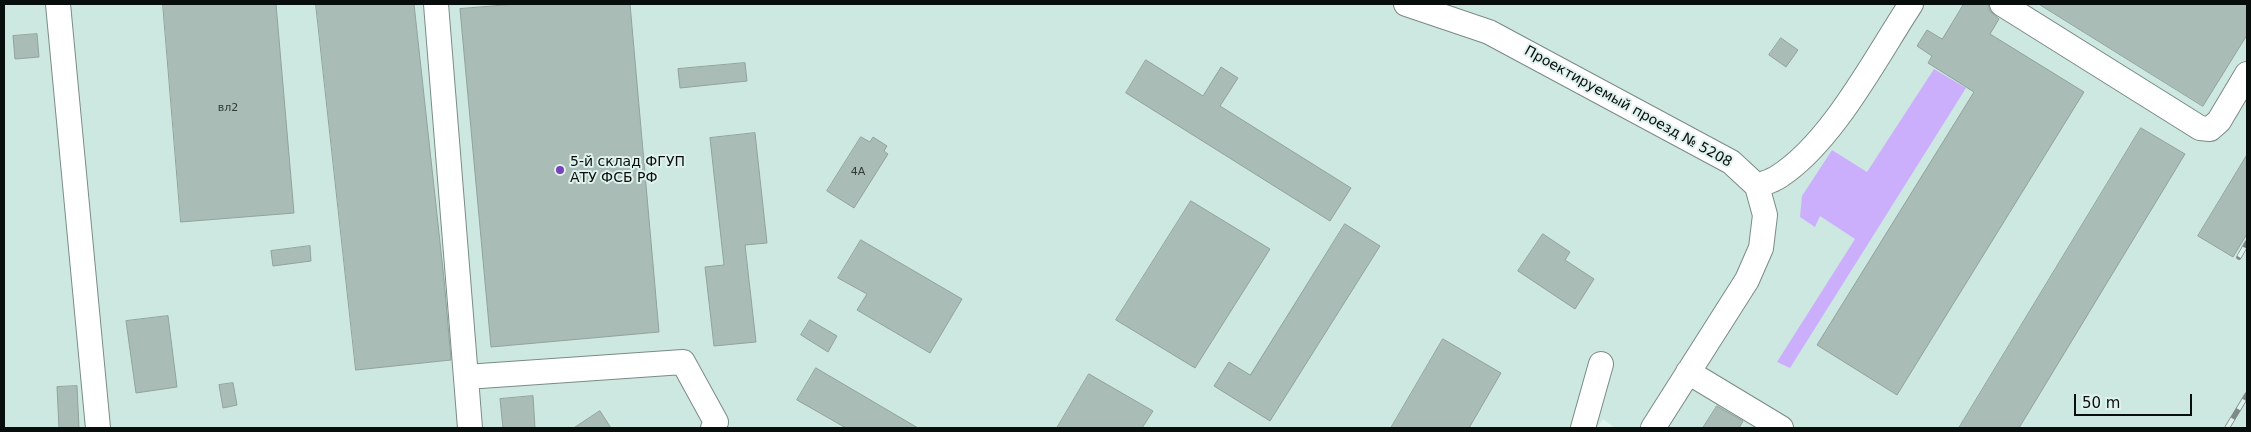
<!DOCTYPE html>
<meta charset="utf-8">
<style>
body{margin:0}
#map{position:relative;width:2251px;height:432px;overflow:hidden;background:#e0f2ed;font-family:"DejaVu Sans",sans-serif}
canvas{display:block}
.frame{position:absolute;inset:0;border:5px solid #080e0c;pointer-events:none}
.scale{position:absolute;left:2074px;top:394px;width:118px;height:22px;box-sizing:border-box;border:2px solid #080e0c;border-top:0;padding-left:6px;font-size:15px;line-height:18px;white-space:nowrap;color:#080e0c;-webkit-text-stroke:4px #e0f2ed;paint-order:stroke}
</style>
<div id="map">
<canvas width="2251" height="432"></canvas>
<div class="frame"></div>
<div class="scale">50 m</div>
</div>
<script>
const c = document.querySelector('canvas').getContext('2d');
c.lineJoin = 'round';
function fillPath(path, color) {
  c.fillStyle = color;
  c.fill(path, 'evenodd');
}
function stroke(path, color, width, dash) {
  c.strokeStyle = color;
  c.lineWidth = width;
  c.lineCap = dash ? 'butt' : 'round';
  c.setLineDash(dash || []);
  c.stroke(path);
}
function write(font, color, halo, rows, align = 'center') {
  c.font = font + ' "DejaVu Sans",sans-serif';
  c.lineWidth = 4;
  c.setLineDash([]);
  c.textBaseline = 'middle';
  c.strokeStyle = halo;
  c.fillStyle = color;
  for (const [text, x, y, turn = 0] of rows) {
    c.save();
    c.translate(x, y);
    c.rotate((+turn || 0) * Math.PI / 180);
    c.textAlign = isNaN(turn) ? turn : align;
    if (halo) c.strokeText(text, 0, 0);
    c.fillText(text, 0, 0);
    c.restore();
  }
}
const built = new Path2D(`
 M4 4H2247V428H1615L1603 419 1597 428H4Z`);
const green = new Path2D(`
 M1934 69 1966 88 1790 368 1777 362 1855 239 1820 216 1815 227 1800 217 1802 196 1832 150 1867 172Z`);
const building = new Path2D(`
 M163 4H276L294 213 181 222Z
 M316 4H414L444 279 451 360 356 370Z
 M517 4H630L659 332 491 347 460 9Z
 M1964 4H1988L1990 11 1999 19 1990 34 2084 92 1897 395 1817 345 1974 92 1928 63 1932 56 1917 46 1927 30 1942 39Z
 M2039 4H2247V35L2203 106Z
 M37 34 39 57 15 59 13 36Z
 M1781 38 1798 50 1786 67 1769 55Z
 M1146 60 1203 96 1221 67 1238 78 1220 106 1351 188 1330 221 1126 93Z
 M745 63 747 81 680 88 678 69Z
 M2141 128 2185 154 2019 428H1959Z
 M755 133 767 243 745 245 756 342 714 346 705 267 724 265 710 138Z
 M861 137 870 142 873 137 887 146 884 151 888 154 854 208 827 191Z
 M2247 155V234L2233 257 2198 236Z
 M1191 201 1270 249 1195 368 1116 320Z
 M1345 224 1380 246 1270 421 1214 386 1229 362 1250 375Z
 M1543 234 1570 252 1565 260 1594 279 1575 309 1518 271Z
 M861 240 962 299 930 353 857 310 867 294 838 278Z
 M310 246 311 261 273 266 271 251Z
 M168 316 177 387 136 393 126 321Z
 M810 320 837 336 828 352 801 335Z
 M1443 339 1501 373 1469 428H1391Z
 M816 368 918 428H846L797 400Z
 M1089 374 1153 411 1142 428H1057Z
 M233 383 237 405 223 408 219 385Z
 M77 386 79 428H59L57 387Z
 M533 396 535 428H503L500 399Z
 M1717 406 1743 421 1739 428H1703Z
 M600 411 611 428H574Z`);
const minor = new Path2D(`
 M58 4 98 428
 M436 4 470 428
 M1406 4 1489 32 1731 162 1757 186 1765 215 1761 248 1747 280 1653 428
 M2002 4 2200 128 2210 129 2219 121 2247 74
 M1757 186C1764 183 1772 181 1778 177 1832 143 1876 57 1911 4
 M1688 372 1781 428
 M466 377 683 362 716 422 713 428
 M1583 428 1601 364`);
const rail = new Path2D(`
 M2239 257 2247 243
 M2227 428 2247 395`);
const markers = [
 [560,170,5,"#7742b9"]
];
const numberNames = [
 ["вл2",228,108],
 ["4А",858,172]
];
const streetNames = [
 ["Проектируемый проезд № 5208",1628,107,29]
];
const poiNames = [
 ["5-й склад ФГУП",570,162],
 ["АТУ ФСБ РФ",570,178]
];
fillPath(built, '#cde8e0');
fillPath(green, '#cbaffd');
fillPath(building, '#aabcb6');
stroke(building, '#92a39e', 1);
stroke(minor, '#7a8b85', 26);
stroke(minor, '#fff', 24);
stroke(rail, '#7e8a87', 5.5);
stroke(rail, '#e0f2ed', 4, [11]);
for (const [x, y, r, color] of markers) {
  const dot = new Path2D();
  dot.arc(x, y, r, 0, 2 * Math.PI);
  c.fillStyle = color;
  c.fill(dot);
  stroke(dot, '#e0f2ed', 2);
}
write('11px', '#303a36', null, numberNames);
write('14px', '#080e0c', '#e0f2ed', streetNames);
write('14px', '#080e0c', '#e0f2ed', poiNames, 'left');
</script>
